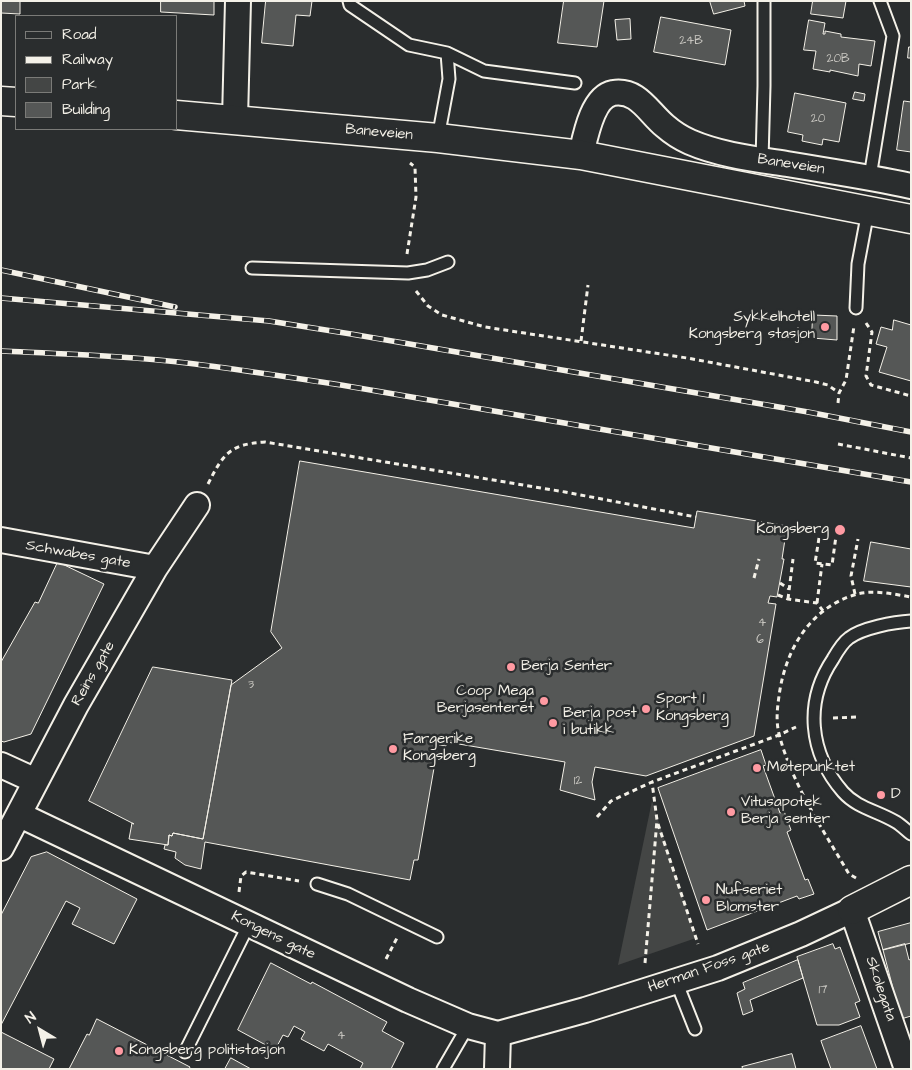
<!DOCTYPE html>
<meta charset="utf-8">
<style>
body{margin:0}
#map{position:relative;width:912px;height:1070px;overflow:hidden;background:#2a2d2e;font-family:"Architects Daughter",sans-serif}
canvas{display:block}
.frame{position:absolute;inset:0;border:2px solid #f4f1e8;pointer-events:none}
.legend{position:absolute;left:15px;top:15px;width:162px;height:115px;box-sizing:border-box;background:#2a2d2e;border:1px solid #7b7b78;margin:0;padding:6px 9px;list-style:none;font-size:15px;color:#f4f1e8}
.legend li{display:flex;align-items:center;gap:10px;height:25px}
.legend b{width:25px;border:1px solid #7b7b78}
.north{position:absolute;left:15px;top:1005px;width:50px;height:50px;-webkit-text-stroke:4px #2a2d2e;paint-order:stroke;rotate:323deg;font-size:14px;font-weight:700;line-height:20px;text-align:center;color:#f4f1e8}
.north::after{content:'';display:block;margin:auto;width:18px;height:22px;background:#f4f1e8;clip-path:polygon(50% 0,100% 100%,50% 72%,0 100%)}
</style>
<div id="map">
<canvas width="912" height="1070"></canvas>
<div class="frame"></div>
<ul class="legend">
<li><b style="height:6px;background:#2a2d2e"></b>Road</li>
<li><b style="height:6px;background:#f4f1e8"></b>Railway</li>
<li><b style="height:14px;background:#444645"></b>Park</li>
<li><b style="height:14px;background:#555756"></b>Building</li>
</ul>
<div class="north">N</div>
</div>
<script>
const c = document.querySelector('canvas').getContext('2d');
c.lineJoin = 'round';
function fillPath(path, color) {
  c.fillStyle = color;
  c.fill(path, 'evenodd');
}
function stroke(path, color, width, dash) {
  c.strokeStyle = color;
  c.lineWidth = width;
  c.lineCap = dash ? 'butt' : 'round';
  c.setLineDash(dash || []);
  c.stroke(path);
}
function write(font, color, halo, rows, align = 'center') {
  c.font = font + ' "Architects Daughter",sans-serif';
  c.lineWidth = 5;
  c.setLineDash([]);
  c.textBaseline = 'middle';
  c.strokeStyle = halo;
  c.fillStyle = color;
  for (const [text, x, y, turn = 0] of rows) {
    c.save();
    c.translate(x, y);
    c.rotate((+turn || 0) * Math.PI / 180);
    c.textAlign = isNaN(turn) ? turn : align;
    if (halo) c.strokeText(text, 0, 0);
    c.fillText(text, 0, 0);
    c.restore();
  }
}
const green = new Path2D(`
 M652 801 696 938 618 965Z`);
const building = new Path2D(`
 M1 1H20V14L1 13Z
 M161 1H214V15L161 12Z
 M266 1H312L310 16 296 15 293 46 262 43Z
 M564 1H604L597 47 558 43Z
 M710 1H744L745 6 714 14Z
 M813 1H846L843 18 811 14Z
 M661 17 731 30 725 65 654 52Z
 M630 19 631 39 617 40 615 20Z
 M809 20 825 23 823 34H825V31L841 34V37L875 41 871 66 859 64 858 76 830 70V72L813 69 816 51 804 50Z
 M909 47H911V58H908Z
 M855 92 865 94 864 101 853 99Z
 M795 93 846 103 839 142 823 139 822 145 802 141 803 135 788 132Z
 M904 101 911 102V152L897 150Z
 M813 315 837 316V340L812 338Z
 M894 320 911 325V381L879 372 887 347 876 344 881 327 892 330Z
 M300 461 694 528 697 511 787 526 782 559H784L777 597 770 596 768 603 776 604 754 736 646 776 595 767 592 782 595 800 560 790 565 762 447 742 446 746 438 745 418 860H414L410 880 205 842 201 869 185 865 175 858 176 852 164 849 165 845H168L169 835 172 836 173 833 203 839 231 685 282 648 271 632Z
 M871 542 911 549V587L864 581Z
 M58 562 104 584 31 734 4 742 1 741V662L35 602 38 603Z
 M153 667 232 680 203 839 173 833 172 836 169 835 168 845 129 839 132 823 134 824 89 801Z
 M761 750 766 765 763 766 780 813 784 811 791 830 787 832 805 880 808 879 814 894 799 899 797 896 707 930 658 788Z
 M47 852 137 899 114 944 72 924 80 908 66 901 1 1025V915L31 857Z
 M911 923V943L883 950 878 932Z
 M833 944 835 949 840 947 860 1001 855 1003 860 1017 839 1025H817L797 957Z
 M905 944 909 960 911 959V1016L901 1019 883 950Z
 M798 960 803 978 750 1000 753 1011 743 1015 737 993 745 989 743 983Z
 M271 963 311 984 312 982 387 1022 382 1031 404 1043 391 1069H360L363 1063 328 1044 324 1051 301 1039 305 1032 294 1026 288 1037 283 1035 275 1050 238 1030Z
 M97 1019 190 1067 189 1069H69L87 1034 89 1035Z
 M861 1026 877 1069H831L821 1041Z
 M1 1032 54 1059 49 1069H1Z
 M792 1054 796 1069H743L742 1067Z
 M231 1058 251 1069H225Z`);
const path = new Path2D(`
 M407 254 416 197 415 167 410 163
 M416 291 428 306 442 315 485 327 687 358 816 382 828 385 839 393
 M866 323 872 332 866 376 871 385 911 396
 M581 341 588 285
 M838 403 839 393 846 380 854 326
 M838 444 911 458
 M208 484C223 454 230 444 265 442L565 492 696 517
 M771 528 772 523
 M819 538 815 563 832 565 836 536
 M754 578 759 559
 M780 583 789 589
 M855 594 851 576 858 539
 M778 595 788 599 817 603 823 611
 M788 599 793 559
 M817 603 822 564
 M833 718 857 717
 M597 817 611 801 652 782 779 735 796 727
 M658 824 698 944
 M856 878 849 874C823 830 792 784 779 734 776 721 777 710 779 696 785 651 809 609 854 595 871 589 893 594 911 597
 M239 892 241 876 246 872 299 881
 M386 959 397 938
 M645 963 657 820 652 782`);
const service = new Path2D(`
 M349 1 350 5 409 45 447 53 449 79 438 138
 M447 53 484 71 575 83
 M762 160 764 86V1
 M870 177 893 36 880 1
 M252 268 408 273 427 270 448 262
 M856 308 858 264 868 211
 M911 621C894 622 862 628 849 638 842 643 837 652 833 659 804 702 809 753 843 792 857 808 878 811 896 822 901 825 906 830 911 834
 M317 884 348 894 437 937
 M676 981 695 1029
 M185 1052 249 924
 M443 1069 468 1026`);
const minor = new Path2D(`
 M235 119 238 1
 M581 155C585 138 592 97 613 93 638 89 648 112 665 126 673 133 681 138 690 142 720 155 755 159 787 164 828 171 870 177 911 186
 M1 540 155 568
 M1 765 36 781
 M20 815 408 1000 468 1026 498 1034 585 1010 718 968 801 934 852 910 907 1069
 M1 848 76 705 155 568 197 505
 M497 1069 498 1034`);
const secondary = new Path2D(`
 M1 101 16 102
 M176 115 438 138 581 155 911 219
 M852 910 911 880`);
const rail = new Path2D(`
 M1 270 175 307
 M1 298 269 321 351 334 808 412 911 432
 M1 351C66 354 131 356 195 364 244 370 293 378 341 385L911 482`);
const markers = [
 [825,327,5,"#ff9aa2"],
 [840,530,6,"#ff9aa2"],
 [511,667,5,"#ff9aa2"],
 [544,701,5,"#ff9aa2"],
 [646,709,5,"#ff9aa2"],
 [553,723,5,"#ff9aa2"],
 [393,749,5,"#ff9aa2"],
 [757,768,5,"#ff9aa2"],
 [881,795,5,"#ff9aa2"],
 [731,812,5,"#ff9aa2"],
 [706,900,5,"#ff9aa2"],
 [119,1051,5,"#ff9aa2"]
];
const numberNames = [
 ["24B",691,41],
 ["20B",838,59],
 ["20",818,119],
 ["4",762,623],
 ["6",760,640],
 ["3",251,685],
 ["12",578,781],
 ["17",823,990],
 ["4",341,1036]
];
const streetNames = [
 ["Baneveien",379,133,5],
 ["Baneveien",791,165,9],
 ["Schwabes gate",78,555,10],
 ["Reins gate",94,674,-60],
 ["Kongens gate",273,936,26],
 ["Herman Foss gate",709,968,-19],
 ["Skolegata",880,989,71]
];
const poiNames = [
 ["Sykkelhotell",815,318,"right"],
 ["Kongsberg stasjon",815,335,"right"],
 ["Kongsberg",829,530,"right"],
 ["Berja Senter",521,667],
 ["Coop Mega",534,692,"right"],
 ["Berjasenteret",534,709,"right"],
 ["Sport 1",656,700],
 ["Kongsberg",656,717],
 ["Berja post",563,714],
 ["i butikk",563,731],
 ["Fargerike",403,740],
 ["Kongsberg",403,757],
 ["Møtepunktet",767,768],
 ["D",891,795],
 ["Vitusapotek",741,803],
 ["Berja senter",741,820],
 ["Nufseriet",716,891],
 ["Blomster",716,908],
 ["Kongsberg politistasjon",129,1051]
];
fillPath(green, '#444645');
fillPath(building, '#555756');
stroke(building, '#f4f1e8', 1);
stroke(service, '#f4f1e8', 15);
stroke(minor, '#f4f1e8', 28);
stroke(secondary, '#f4f1e8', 31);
stroke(path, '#f4f1e8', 3, [5, 4]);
stroke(service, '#2a2d2e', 11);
stroke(minor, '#2a2d2e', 24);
stroke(secondary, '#2a2d2e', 28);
stroke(rail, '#f4f1e8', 5.5);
stroke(rail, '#2a2d2e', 4, [11]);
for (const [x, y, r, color] of markers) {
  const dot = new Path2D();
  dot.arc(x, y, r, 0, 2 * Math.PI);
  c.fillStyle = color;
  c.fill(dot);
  stroke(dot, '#2a2d2e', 2);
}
write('12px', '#cccac4', null, numberNames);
write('15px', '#f4f1e8', '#2a2d2e', streetNames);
write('15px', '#f4f1e8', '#2a2d2e', poiNames, 'left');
</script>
